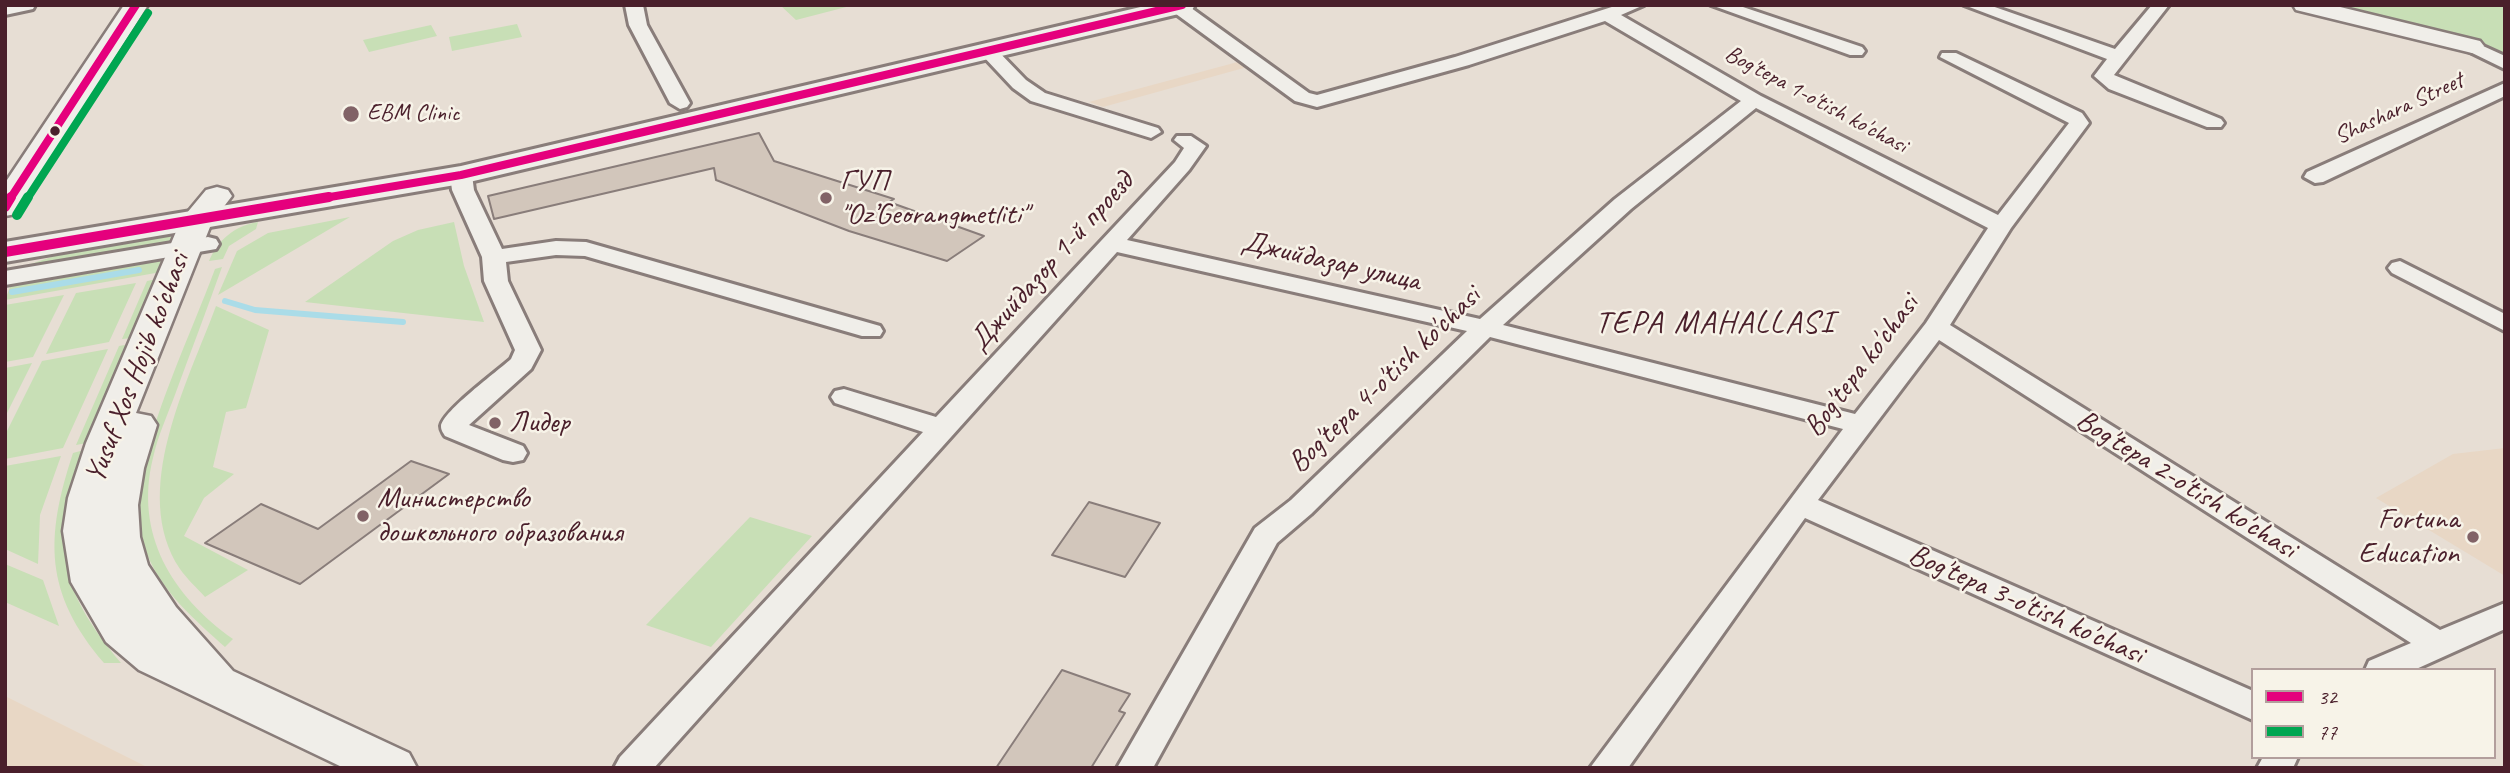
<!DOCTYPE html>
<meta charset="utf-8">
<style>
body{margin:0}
#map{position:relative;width:2510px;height:773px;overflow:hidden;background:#e7ded4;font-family:Caveat,sans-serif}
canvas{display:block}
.frame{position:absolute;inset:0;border:7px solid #4a1f2b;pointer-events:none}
.legend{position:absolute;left:2251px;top:668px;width:245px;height:91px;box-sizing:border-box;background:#f7f3e8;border:2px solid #b29e9c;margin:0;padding:9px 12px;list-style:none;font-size:21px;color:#4a1f2b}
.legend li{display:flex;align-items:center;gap:14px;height:35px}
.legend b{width:35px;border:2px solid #b29e9c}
</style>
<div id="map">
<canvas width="2510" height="773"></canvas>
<div class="frame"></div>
<ul class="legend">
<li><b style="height:9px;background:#e5007d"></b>32</li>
<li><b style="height:9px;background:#00a651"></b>77</li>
</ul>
</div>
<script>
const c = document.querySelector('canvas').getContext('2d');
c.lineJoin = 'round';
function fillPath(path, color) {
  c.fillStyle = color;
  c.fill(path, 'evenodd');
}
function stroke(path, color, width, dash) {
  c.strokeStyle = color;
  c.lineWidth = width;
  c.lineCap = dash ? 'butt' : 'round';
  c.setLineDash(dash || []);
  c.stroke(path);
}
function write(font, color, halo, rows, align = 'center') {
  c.font = font + ' Caveat,sans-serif';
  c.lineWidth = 5;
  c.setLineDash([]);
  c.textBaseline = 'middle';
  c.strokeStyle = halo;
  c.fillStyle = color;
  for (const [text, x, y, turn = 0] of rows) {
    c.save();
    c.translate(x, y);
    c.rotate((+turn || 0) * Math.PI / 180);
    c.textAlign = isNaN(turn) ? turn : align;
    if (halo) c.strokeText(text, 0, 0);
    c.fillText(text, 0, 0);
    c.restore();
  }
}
const built = new Path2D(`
 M1245 60 1251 66 1103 107 1089 102Z
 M2505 448V576L2376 498 2453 454Z
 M5 696 149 768H5Z`);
const green = new Path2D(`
 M780 5H854L796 20Z
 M2323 5H2505V54L2475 41Z
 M517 24 522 37 452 51 449 37Z
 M431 25 437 36 369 52 363 40Z
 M350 217 218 295 237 251 268 233Z
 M258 222 256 229 229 246 223 259 209 261C218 240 234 226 258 222Z
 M454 222 464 266 484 322 305 302 393 241 418 230Z
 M168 236 175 238 173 243 16 269 63 253Z
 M163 258 161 272 5 300 12 282Z
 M222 267C207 309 191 351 176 392 168 414 158 435 153 458 134 534 172 596 233 639L225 647C195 620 162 592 147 554 139 534 136 506 139 485 152 415 190 336 215 269Z
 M157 279 132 338 122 339 147 281Z
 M136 283 109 342 46 354 76 293Z
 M64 295 33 357 5 362V305Z
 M216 306 269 330 246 408 226 412 213 467 234 474 204 498 184 536 248 570 205 597C197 588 187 579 180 569 129 492 188 382 216 306Z
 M130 344 87 443 76 445 119 346Z
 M108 349 63 448 5 459V435L42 361Z
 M32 363 5 417V368Z
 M84 450C53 546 56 585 121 663H104C44 593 45 538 73 453Z
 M61 456 40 515 38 564 5 549V466Z
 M750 517 812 536 711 647 646 625Z
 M5 564 43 580 59 626 5 602Z`);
const stream = new Path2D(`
 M12 292 139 270
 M225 301 255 310 403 322`);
const building = new Path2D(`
 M759 133 774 161 894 199 889 202 984 236 947 261 849 231 716 180 714 168 494 219 488 196Z
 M411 461 449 474 300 584 205 543 261 504 318 529Z
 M1089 502 1160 523 1125 577 1052 555Z
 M1062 670 1130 694 1119 711 1125 713 1091 768H996Z`);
const minor = new Path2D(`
 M5 5H35L33 9 5 15Z
 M625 5H643L647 25 690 103 687 107 680 109 670 103 629 25Z
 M1171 5H1187L1309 93 1317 95 1455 57 1618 5H1644L1621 15 1761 96 1998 215 2069 123 1940 57 1942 53H1956L2082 113 2089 123 2011 228 1950 325 2440 630 2505 603V629L2414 670H2365L2369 661 2411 643 1939 340 1818 500 2253 691V720L1805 518 1628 768H1590L1843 429 1490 337 1311 514 1277 543 1153 768H1117L1255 528 1291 500 1467 331 1117 252 654 768H614L620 757 923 432 835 403 831 397 835 391 844 389 936 417 1175 162 1184 148 1174 140 1177 136H1191L1206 146 1189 170 1127 240 1480 319 1615 199 1741 101 1605 21 1469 65 1317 107 1295 101 1172 11ZM1756 108 1988 228 1926 323 1855 414 1503 325 1631 209Z
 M1711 5H1737L1862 47 1865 51 1862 55H1850Z
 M1964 5H1989L2115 49 2152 5H2169L2114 75 2221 119 2224 123 2221 127H2207L2109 89 2094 76 2107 59Z
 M2472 41 2505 56V69L2466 50 2463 46 2466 42Z
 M988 46 994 47 1026 80 1045 93 1158 128 1161 132 1151 138 1031 101 1013 88 982 55 979 51Z
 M2505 83V96L2323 182 2315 183 2304 177 2307 172Z
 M461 169 472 175 474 190 502 249 556 241 586 242 880 326 883 331 880 336H862L585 256 556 255 506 262 508 281 541 350 531 369 469 425 523 446 527 453 523 460 513 462 503 460 445 436C443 432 441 431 441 426 443 411 498 371 511 359L515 350 484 281 482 257 452 190 450 175Z
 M208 237 216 239 219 244 216 249 5 285V271Z
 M2400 261 2505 314V331L2392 273 2388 268 2392 263Z
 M2263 757H2298L2293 768H2257Z`);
const tertiary = new Path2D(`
 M2293 5H2332L2480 41 2484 46 2480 51 2472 53 2296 10Z`);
const secondary = new Path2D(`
 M124 5H148L20 207 16 214 5 216V183Z
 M217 187 228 190 232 196 212 222 136 413 151 416 157 425 144 468 138 505 140 537 148 565 176 607 233 671 409 753 417 768H344L139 670 106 642 71 582 63 531 68 498 86 443 181 220 206 190Z`);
const primary = new Path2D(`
 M1149 5H1195L1192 10 1183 13 461 184 5 262V242L461 166Z`);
const bus1Far1 = new Path2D(`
 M10 199 136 5
 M318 199 461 175 1182 5`);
const bus1 = new Path2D(`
 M5 207 11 197
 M5 252 329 197`);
const bus2Far1 = new Path2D(`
 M27 199 148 13`);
const bus2 = new Path2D(`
 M17 215 28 197`);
const markers = [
 [351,114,9,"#816266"],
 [55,131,6,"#4a1f2b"],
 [826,198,7,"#816266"],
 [495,423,7,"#816266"],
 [363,516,7,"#816266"],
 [2473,537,7,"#816266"]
];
const farStreetnames = [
 ["Bog'tepa 1-o'tish ko'chasi",1816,100,28],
 ["Shashara Street",2399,109,-25]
];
const farPoinames = [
 ["EBM Clinic",367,114]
];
const poiNames = [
 ["ГУП",840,181],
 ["\"Oz’Georangmetliti\"",840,215],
 ["Лидер",509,423],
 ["Министерство",377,499],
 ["дошкольного образования",377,533],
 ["Fortuna",2459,520,"right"],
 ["Education",2459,554,"right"]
];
const streetNames = [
 ["Джийдазор 1-й проезд",1052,262,-48],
 ["Джийдазар улица",1331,262,13],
 ["Bog'tepa ko'chasi",1862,366,-53],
 ["Yusuf Xos Hojib ko'chasi",138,368,-69],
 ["Bog'tepa 4-o'tish ko'chasi",1385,380,-44],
 ["Bog'tepa 2-o'tish ko'chasi",2186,485,32],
 ["Bog'tepa 3-o'tish ko'chasi",2026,605,24]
];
const neighbourhoodNames = [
 ["TEPA MAHALLASI",1715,324]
];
fillPath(built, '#e8d7c5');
fillPath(green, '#c8dfb6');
stroke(stream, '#aadce8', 6);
fillPath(building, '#d2c6bb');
stroke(building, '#897d7a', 2);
stroke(minor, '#897d7a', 6);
stroke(tertiary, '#897d7a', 5);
stroke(secondary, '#897d7a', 5);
stroke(primary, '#897d7a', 6);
fillPath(minor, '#f0eee9');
fillPath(tertiary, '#f0eee9');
fillPath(secondary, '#f0eee9');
fillPath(primary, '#f0eee9');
stroke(bus1Far1, '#e5007d', 8);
stroke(bus1, '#e5007d', 10);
stroke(bus2Far1, '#00a651', 8);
stroke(bus2, '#00a651', 10);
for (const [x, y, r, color] of markers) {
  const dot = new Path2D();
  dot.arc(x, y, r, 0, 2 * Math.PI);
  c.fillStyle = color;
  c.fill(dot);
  stroke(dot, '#f7f3e8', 2.5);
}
write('24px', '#4a1f2b', '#f7f3e8', farStreetnames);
write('24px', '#4a1f2b', '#f7f3e8', farPoinames, 'left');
write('30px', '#4a1f2b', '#f7f3e8', poiNames, 'left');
write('30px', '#4a1f2b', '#f7f3e8', streetNames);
c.letterSpacing = '2px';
write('32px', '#4a1f2b', '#f7f3e8', neighbourhoodNames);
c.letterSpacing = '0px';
</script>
